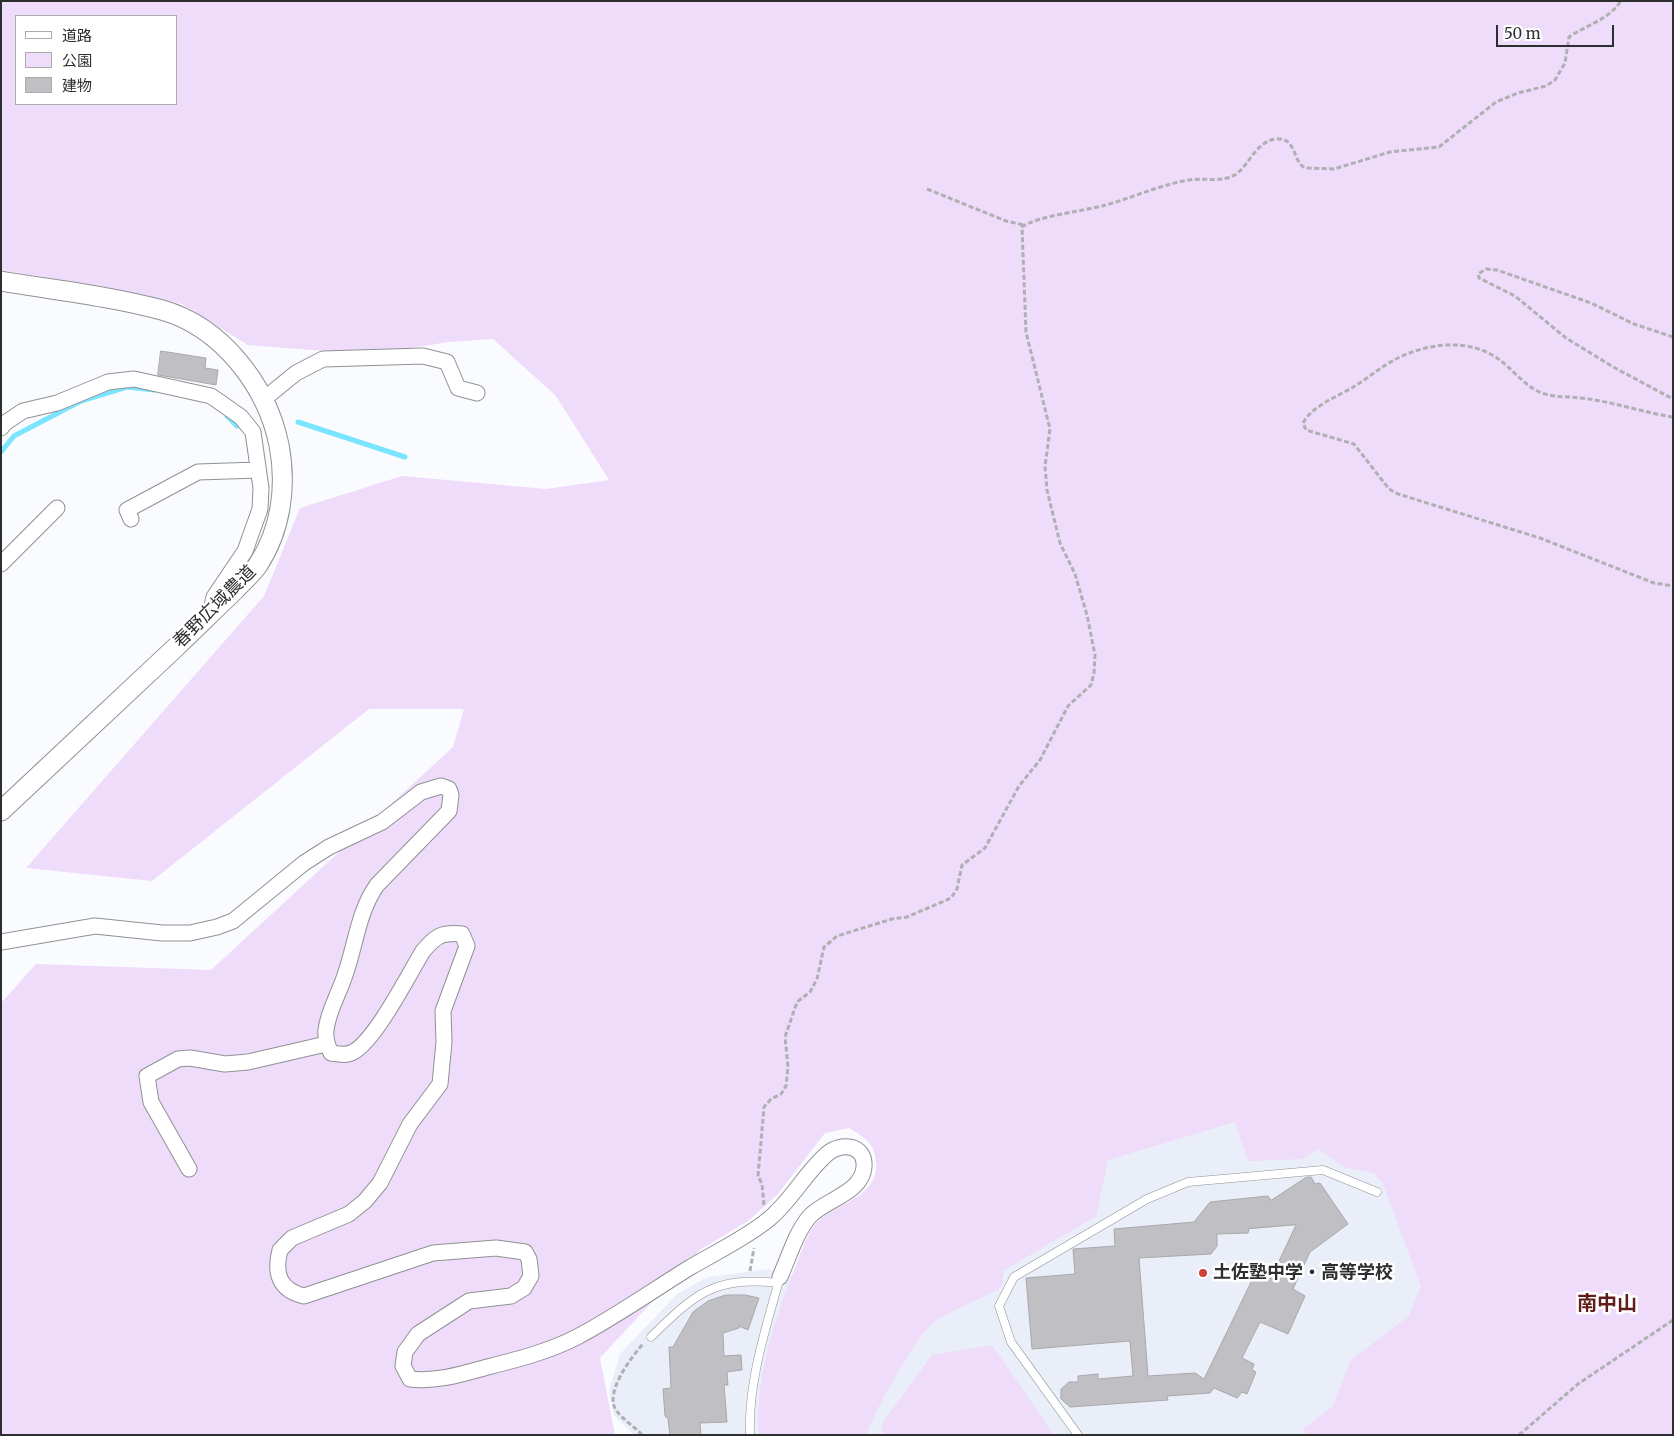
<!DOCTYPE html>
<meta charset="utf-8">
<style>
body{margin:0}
#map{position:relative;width:1674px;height:1436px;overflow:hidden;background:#fafbff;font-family:Merriweather,"Noto Sans JP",serif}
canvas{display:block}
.frame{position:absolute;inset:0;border:2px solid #2d2e2f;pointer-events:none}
.legend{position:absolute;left:15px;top:15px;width:162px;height:90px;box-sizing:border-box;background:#fff;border:1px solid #ababac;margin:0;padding:6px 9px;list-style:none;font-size:15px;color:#2d2e2f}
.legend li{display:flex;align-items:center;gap:10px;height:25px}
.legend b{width:25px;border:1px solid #ababac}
.scale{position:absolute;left:1496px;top:25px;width:118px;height:22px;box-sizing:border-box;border:2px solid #2d2e2f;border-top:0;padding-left:6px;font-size:15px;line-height:18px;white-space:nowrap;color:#2d2e2f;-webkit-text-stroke:4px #fff;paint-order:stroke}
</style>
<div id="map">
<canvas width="1674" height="1436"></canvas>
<div class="frame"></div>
<ul class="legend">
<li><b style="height:6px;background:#fff"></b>道路</li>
<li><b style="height:14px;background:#efdbfa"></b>公園</li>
<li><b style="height:14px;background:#c0c0c4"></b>建物</li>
</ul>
<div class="scale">50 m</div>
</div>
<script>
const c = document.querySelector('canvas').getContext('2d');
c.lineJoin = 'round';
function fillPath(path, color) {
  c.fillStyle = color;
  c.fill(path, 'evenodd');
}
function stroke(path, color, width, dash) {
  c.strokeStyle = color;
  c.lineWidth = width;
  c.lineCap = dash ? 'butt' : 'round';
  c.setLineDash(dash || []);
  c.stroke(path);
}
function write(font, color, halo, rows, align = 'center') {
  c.font = font + ' Merriweather,"Noto Sans JP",serif';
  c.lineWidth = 5;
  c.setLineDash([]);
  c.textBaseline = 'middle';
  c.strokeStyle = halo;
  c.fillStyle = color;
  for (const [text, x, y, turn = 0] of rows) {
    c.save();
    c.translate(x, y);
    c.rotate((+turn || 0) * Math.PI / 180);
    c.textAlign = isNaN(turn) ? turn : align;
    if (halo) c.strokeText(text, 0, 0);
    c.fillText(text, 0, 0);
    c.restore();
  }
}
const built = new Path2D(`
 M1237 1105 1316 1142 1383 1170 1427 1286 1412 1321 1314 1435H634L614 1415 609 1391 620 1354 677 1294 708 1277 769 1269 926 1313 1095 1145Z`);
const green = new Path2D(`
 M1 1H1673V1435H1307L1303 1429 1333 1406 1351 1360 1409 1316 1421 1286 1383 1184 1374 1173 1344 1167 1318 1149 1303 1159 1248 1161 1235 1122 1108 1160 1096 1216 1003 1271V1282L998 1290C978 1300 950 1310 933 1323 917 1335 872 1414 867 1435H759C754 1369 782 1300 806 1240 810 1231 814 1224 822 1218 843 1202 878 1195 876 1163 875 1143 865 1138 849 1128L825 1133 777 1195 748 1221 701 1249 600 1358 615 1435H1V1003L36 964 211 970 453 747 464 709H369L152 881 26 868 264 596 300 508 402 476 546 489 609 480 556 396 493 339 448 342 394 351H325L248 345 182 304 100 286 1 270ZM16 16H176V104H16Z
 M992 1345 1054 1435H884L881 1425 932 1355Z`);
const stream = new Path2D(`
 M227 416 237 426
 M298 422 405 457
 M1 452 14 436 81 401 127 387 154 390`);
const building = new Path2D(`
 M161 351 206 358 205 368 218 370 216 385 158 375Z
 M1307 1177H1311L1315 1184 1320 1183 1348 1224 1310 1252 1293 1289 1305 1296 1288 1334 1260 1322 1242 1358 1254 1364 1252 1370 1256 1372 1247 1394 1242 1392 1237 1398 1214 1388 1210 1393 1167 1396 1168 1400 1070 1407 1061 1399V1389L1069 1382H1078V1376L1098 1374V1379L1133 1376 1130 1341 1032 1349 1026 1278 1075 1274 1073 1249 1115 1246 1114 1229 1194 1222 1210 1202 1268 1196 1271 1200ZM1296 1225 1271 1278 1256 1272 1204 1379 1195 1373 1148 1376 1139 1258 1211 1254 1217 1246V1234L1248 1233 1249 1229Z
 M726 1295H745L759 1298 748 1330 739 1326V1328L723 1333 724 1356 741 1355 742 1370 727 1372 728 1385H724L727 1422 700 1423 701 1435H670L668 1419 665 1416 663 1389 671 1388 669 1347H673L693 1312 708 1301Z`);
const path = new Path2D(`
 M927 189 1006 221 1024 225
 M1673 337 1634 324 1591 303 1497 270 1486 269 1478 274 1479 278 1515 296 1566 338 1615 368 1673 399
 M1673 417C1641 412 1611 401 1580 398 1567 396 1555 398 1542 393 1524 386 1513 369 1497 358 1468 338 1427 343 1396 359 1382 366 1368 378 1355 386 1337 397 1313 405 1303 423L1306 430 1354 444 1389 489 1398 494 1540 538 1654 583 1673 586
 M764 1205 762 1184 758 1176 764 1107 771 1099 781 1094 786 1086 788 1067 785 1037 797 1002 810 992 817 979 824 947 837 936 892 919 907 917 951 898 957 889 962 865 985 848 1019 786 1040 760 1068 706 1091 685 1094 673 1095 655 1087 615 1075 574 1060 543 1047 490 1045 466 1050 429 1026 332 1022 227C1036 216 1085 211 1106 205 1134 197 1160 185 1189 180 1202 178 1215 181 1227 178 1248 174 1252 142 1276 139 1297 137 1292 161 1305 168L1334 169 1390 152 1439 147 1496 102 1518 93 1546 86 1555 80 1565 63 1569 37C1588 24 1607 21 1621 1
 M750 1271 754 1248
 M642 1435C634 1426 622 1419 616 1410 604 1393 632 1356 643 1344
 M1519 1435 1578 1384 1673 1320`);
const service = new Path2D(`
 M651 1337C695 1294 713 1276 778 1283
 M750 1435C748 1381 766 1328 780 1277
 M1078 1435 1011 1342 999 1306 1014 1277 1147 1199 1188 1182 1323 1170 1377 1192`);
const minor = new Path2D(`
 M264 399 296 373 323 359 423 356 447 362 458 388 477 393
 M1 428 5 423 23 411 57 403 108 382 134 379 211 396 241 417 253 432 261 488 260 509 245 551 214 597 210 615
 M131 519 127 510 198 472 258 470
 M1 564 57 508
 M1 942 95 926 162 933H190L217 927 233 921 304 863 329 847 382 822 421 792 441 786 449 789 451 795 449 811 377 885C358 912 356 944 345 975 339 994 328 1011 326 1030 325 1039 327 1045 331 1053 338 1054 346 1056 353 1052 375 1041 409 974 423 951 436 936 441 932 462 934L467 946 443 1011 444 1042 440 1084 410 1124 380 1183 365 1201 349 1214 292 1238 280 1250C274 1273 279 1290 304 1296L433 1253 496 1248 525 1252 529 1259 531 1276 524 1288 511 1296 469 1301 418 1334 405 1352 403 1366 410 1379C435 1382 459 1375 484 1368 515 1360 548 1352 577 1337 615 1317 652 1291 689 1268 716 1252 746 1238 769 1219 792 1200 805 1173 827 1154 840 1142 866 1144 864 1167 862 1193 825 1200 810 1216 796 1232 789 1257 780 1277
 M189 1169 151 1102 147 1076 178 1059 190 1058 225 1064 248 1062 326 1044`);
const tertiary = new Path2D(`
 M1 281C54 290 110 296 162 310 222 327 267 386 279 445 287 486 281 530 258 565 252 574 242 582 235 590 215 609 195 629 175 648 117 702 59 757 1 811`);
const markers = [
 [1203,1273,5,"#cd3f39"]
];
const streetNames = [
 ["春野広域農道",215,607,-45]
];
const poiNames = [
 ["土佐塾中学・高等学校",1213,1273]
];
const quarterNames = [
 ["南中山",1607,1304]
];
fillPath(built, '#e9eef8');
fillPath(green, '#efdbfa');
stroke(stream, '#79e5fe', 5);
fillPath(building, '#c0c0c4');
stroke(building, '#a9a9ac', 1);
stroke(service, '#8f9194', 9);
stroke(minor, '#8f9194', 17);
stroke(tertiary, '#8f9194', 21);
stroke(path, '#afb0b3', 3, [5, 2.5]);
stroke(service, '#fff', 8);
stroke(minor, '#fff', 15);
stroke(tertiary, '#fff', 19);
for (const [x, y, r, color] of markers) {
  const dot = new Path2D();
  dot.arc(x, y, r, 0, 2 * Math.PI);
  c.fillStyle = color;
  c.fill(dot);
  stroke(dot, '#fff', 2);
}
write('18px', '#2d2e2f', '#fff', streetNames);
write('bold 18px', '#2d2e2f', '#fff', poiNames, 'left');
write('bold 20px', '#621d1a', '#fff', quarterNames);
</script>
